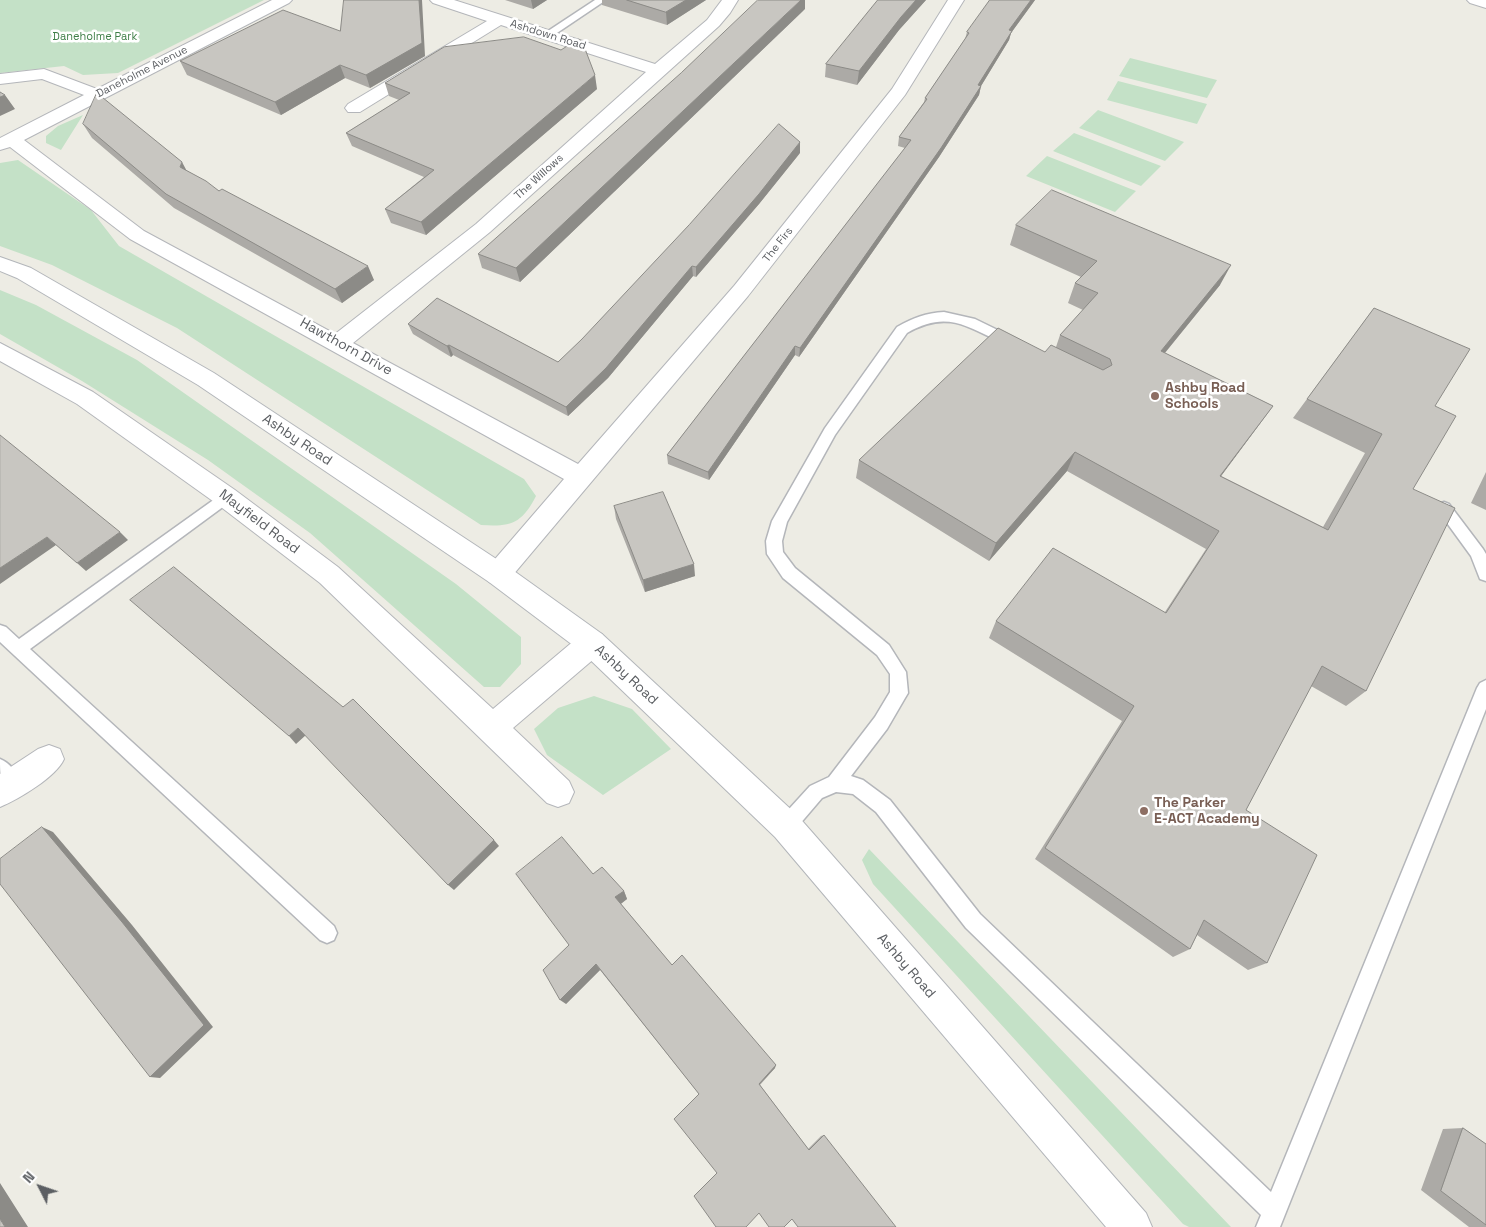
<!DOCTYPE html>
<style>
body{margin:0}
#map{position:relative;width:1486px;height:1227px;overflow:hidden;background:#edece4;font-family:"Space Grotesk",sans-serif}
canvas{display:block}
.north{position:absolute;left:15px;top:1162px;width:50px;height:50px;-webkit-text-stroke:4px #fff;paint-order:stroke;rotate:311deg;font-size:14px;font-weight:700;line-height:20px;text-align:center;color:#5c5f63}
.north::after{content:'';display:block;margin:auto;width:18px;height:22px;background:#5c5f63;clip-path:polygon(50% 0,100% 100%,50% 72%,0 100%)}
</style>
<div id="map">
<canvas width="1486" height="1227"></canvas>
<div class="north">N</div>
</div>
<script>
const c = document.querySelector('canvas').getContext('2d');
c.lineJoin = 'round';
function fillPath(path, color) {
  c.fillStyle = color;
  c.fill(path, 'evenodd');
}
function stroke(path, color, width, dash) {
  c.strokeStyle = color;
  c.lineWidth = width;
  c.lineCap = dash ? 'butt' : 'round';
  c.setLineDash(dash || []);
  c.stroke(path);
}
function write(font, color, halo, rows, align = 'center') {
  c.font = font + ' "Space Grotesk",sans-serif';
  c.lineWidth = 5;
  c.setLineDash([]);
  c.textBaseline = 'middle';
  c.strokeStyle = halo;
  c.fillStyle = color;
  for (const [text, x, y, turn = 0] of rows) {
    c.save();
    c.translate(x, y);
    c.rotate((+turn || 0) * Math.PI / 180);
    c.textAlign = isNaN(turn) ? turn : align;
    if (halo) c.strokeText(text, 0, 0);
    c.fillText(text, 0, 0);
    c.restore();
  }
}
const green = new Path2D(`
 M0 0H264L118 73 83 75 64 66 0 73Z
 M1130 58 1217 80 1207 98 1119 76Z
 M1118 81 1207 104 1197 124 1107 100Z
 M1098 110 1184 142 1165 161 1079 128Z
 M83 115 61 150 46 143V136L58 126Z
 M1074 133 1161 166 1141 186 1053 151Z
 M1047 156 1136 191 1115 212 1026 176Z
 M18 160 91 210 119 246 524 479 536 496C522 524 510 527 481 525L177 328 52 265 0 246V163Z
 M0 290 36 305 137 360 456 584 521 637V664L500 687H484L310 533 208 460 82 381 0 334Z
 M594 696 632 709 671 749 603 795 547 755 534 729 558 708Z
 M869 849 1231 1227H1189L1183 1224 873 884 862 860Z`);
const lane = new Path2D(`
 M595 0H606L551 37H545V33Z
 M944 312 975 319 1016 339 1018 342 1016 345C1008 347 1001 342 994 339 960 322 942 313 907 333L835 435 787 522 782 541 783 552 795 568 889 645 906 672 908 693 905 698 887 729 851 776 863 780 890 800 980 914 1271 1192 1477 688 1480 683 1486 680V709L1280 1227H1256L1261 1215 966 928 876 812 853 794 836 792 822 798 793 832 786 835 779 832 777 826 779 820 810 786 829 777 875 717 890 692V674L877 655 783 578 767 554 766 541 772 521 825 428 897 327C913 318 926 313 944 312Z
 M226 491 231 493 233 497 231 501 30 649 334 926 337 933 334 940 327 943 320 940 0 642V625L6 627 19 639Z
 M1444 502 1449 504 1483 549 1486 554V581L1480 579 1471 556 1439 512 1436 508 1439 504Z
 M0 759C10 763 17 773 21 783L18 789 12 792C0 786 0 773 0 759Z`);
const street = new Path2D(`
 M272 0H292L289 3 24 140 144 231 335 334 476 224 646 72 501 25 360 112H348L345 108 348 104 487 21 433 3 430 0H454L655 64 707 20 722 0H738L730 13 719 26 490 232 353 343 578 464 734 286 892 89 948 0H964L905 95 748 296 507 582 498 585 489 582 485 574 489 566 564 479 130 239 10 147 0 150V138L84 95 42 79 0 84V74L44 69 97 89Z
 M1467 0H1486V8L1470 3Z
 M0 343 93 392 235 490 338 567 493 709 582 634 592 631 602 634 606 643 602 652 513 728 569 781 574 792 569 803 558 807 547 803 320 583 217 504 77 404 0 361Z
 M49 745 60 749 64 759C56 777 19 799 0 807V774L38 749Z`);
const secondary = new Path2D(`
 M0 257 31 268 214 373 507 566 602 634 797 815 1146 1213 1152 1227H1106L775 837 582 652 489 582 198 385 17 278 0 271Z`);
const wall = new Path2D(`
 M505 0H547L533 9Z
 M602 0H706L667 25 602 5Z
 M878 0H926L899 30 857 85 825 77 826 64Z
 M990 0H1035L1011 33 1009 40 981 86 979 95 939 157 799 357 795 355 709 480 668 464 667 455 905 148 898 146 899 137 924 102 925 98 965 39 967 32Z
 M805 9 520 282 482 268 478 254Z
 M340 31 425 56 370 88 345 78 281 115 187 75 180 61Z
 M385 83 597 89 426 235 391 223 385 209 424 177 352 146 346 133 399 100 389 96Z
 M83 124 186 170 219 191 374 280 342 303 174 208 92 138Z
 M800 153 759 204 696 277 693 276 608 378 568 416 453 355 451 357 413 334 408 324 558 362Z
 M1016 225 1220 285 1165 353 1273 406 1221 476 1323 527 1365 453 1293 418 1374 308 1435 406 1413 489 1366 691 1346 706 1311 686 1246 810 1267 963 1248 970 1197 935 1190 949 1173 957 1035 859 1122 721 989 638 996 621 1165 612 1206 549 1067 471 989 561 856 478 859 460 1045 352 1056 347 1060 335 1083 310 1068 303 1075 283 1081 277 1010 245Z
 M1486 472V510L1471 503Z
 M614 506 695 576 645 592 616 519Z
 M593 874 624 891 627 899 621 904 672 965 775 1068 760 1085 808 1149 821 1136 824 1135 792 1219 759 1213 717 1173 699 1094 600 970 566 1004 569 945Z
 M1463 1128 1486 1144V1227H1469L1421 1190 1443 1129Z`);
const shadedWall = new Path2D(`
 M419 0H422L425 56 370 88 366 75Z
 M531 0H547L533 9Z
 M686 0H706L667 25 666 12Z
 M801 0H805V9L520 282 516 268Z
 M916 0H926L899 30 857 85 859 71 901 17Z
 M1031 0H1035L1011 33 1009 40 981 86 979 95 939 157 799 357 800 348 978 85 1009 30Z
 M340 65 345 78 281 115 275 102Z
 M595 75 597 89 426 235 421 222Z
 M5 95 15 109 0 116V97Z
 M800 142V153L759 204 696 277V267Z
 M182 162 190 177 180 167Z
 M1231 265 1220 285 1150 371 1161 351Z
 M368 266 374 280 342 303 335 289Z
 M692 266 693 276 608 378 568 416 566 407Z
 M449 345 453 355 451 357 447 346Z
 M795 346V355L709 480 708 472Z
 M1273 406 1259 425 1207 495 1220 476Z
 M1075 452 1067 471 989 561 996 543Z
 M120 532 128 540 86 571 77 563Z
 M47 537 56 545 0 584V568Z
 M694 564 695 576 645 592 643 580Z
 M298 728 306 735 296 744 289 736Z
 M42 827 53 832 132 925 213 1027 160 1078 150 1077Z
 M494 840 499 846 454 890 448 885Z
 M624 891 627 899 619 905 615 897Z
 M596 964 600 970 566 1004 560 1000Z
 M776 1065 775 1068 758 1086 759 1084Z
 M0 1183 28 1227H5L0 1219Z`);
const building = new Path2D(`
 M344 0H419L422 43 366 75 340 65 275 102 180 61 283 10 340 31Z
 M627 0H686L666 12Z
 M758 0H801L516 268 478 254 681 73Z
 M878 0H916L901 17 859 71 826 64Z
 M990 0H1031L1009 30 1012 31 978 85 981 86 941 148 800 348 795 346 708 472 667 455 911 140 899 137 927 99 925 98 969 33 967 32Z
 M524 37 561 50 578 39 582 41 595 75 421 222 385 209 434 170 346 133 410 93 385 83 444 47Z
 M0 92 5 95 0 97Z
 M97 93 182 162 180 167 206 181 219 191 222 189 368 266 335 289 166 194 83 124Z
 M779 124 800 142 759 194 696 267 692 266 606 368 566 407 449 345 447 346 408 324 437 298 558 362 582 339 689 225Z
 M1052 190 1231 265 1161 351 1273 406 1220 476 1328 530 1382 434 1307 399 1374 308 1470 349 1435 406 1456 416 1413 489 1455 508 1366 691 1322 666 1246 810 1317 855 1267 963 1204 920 1190 949 1045 848 1134 706 996 621 1053 548 1166 613 1219 531 1075 452 996 543 859 460 998 328 1045 352 1051 345 1103 370 1112 365 1110 359 1060 335 1098 293 1075 283 1097 261 1016 225Z
 M0 435 120 532 77 563 47 537 0 568Z
 M663 492 694 564 643 580 614 506Z
 M174 567 343 707 353 699 494 840 448 885 298 728 289 736 130 600Z
 M42 827 122 922 204 1025 150 1077 0 884V859Z
 M562 837 593 874 602 867 624 891 615 897 672 965 682 955 776 1065 759 1084 809 1150 824 1135 896 1227H798L792 1219 784 1227H769L759 1213 746 1227H716L694 1196 717 1173 674 1119 699 1094 596 964 560 1000 543 970 569 945 516 874Z
 M1463 1128 1486 1144V1225L1441 1191Z
 M0 1219 5 1227H0Z`);
const markers = [
 [1155,396,5,"#8d6e63"],
 [1144,811,5,"#8d6e63"]
];
const farStreetnames = [
 ["Ashdown Road",548,35,17],
 ["Daneholme Avenue",142,72,-27],
 ["The Willows",539,177,-42],
 ["The Firs",778,245,-52]
];
const farParknames = [
 ["Daneholme Park",95,37]
];
const streetNames = [
 ["Hawthorn Drive",346,347,29],
 ["Ashby Road",297,440,34],
 ["Mayfield Road",259,522,37],
 ["Ashby Road",626,675,43],
 ["Ashby Road",906,966,49]
];
const educationNames = [
 ["Ashby Road",1165,388],
 ["Schools",1165,404],
 ["The Parker",1154,803],
 ["E-ACT Academy",1154,819]
];
fillPath(green, '#c4e1c7');
stroke(lane, '#b4b6ba', 3);
stroke(street, '#b4b6ba', 2);
stroke(secondary, '#b3b6ba', 2);
fillPath(lane, '#fff');
fillPath(street, '#fff');
fillPath(secondary, '#fff');
fillPath(wall, '#acaaa6');
fillPath(shadedWall, '#8c8b87');
fillPath(building, '#c8c6c1');
stroke(building, '#8c8b87', 1);
for (const [x, y, r, color] of markers) {
  const dot = new Path2D();
  dot.arc(x, y, r, 0, 2 * Math.PI);
  c.fillStyle = color;
  c.fill(dot);
  stroke(dot, '#fff', 2);
}
write('11px', '#5c5f63', '#fff', farStreetnames);
write('11px', '#3f7f48', '#fff', farParknames);
write('14px', '#5c5f63', '#fff', streetNames);
write('bold 14px', '#785e54', '#fff', educationNames, 'left');
</script>
